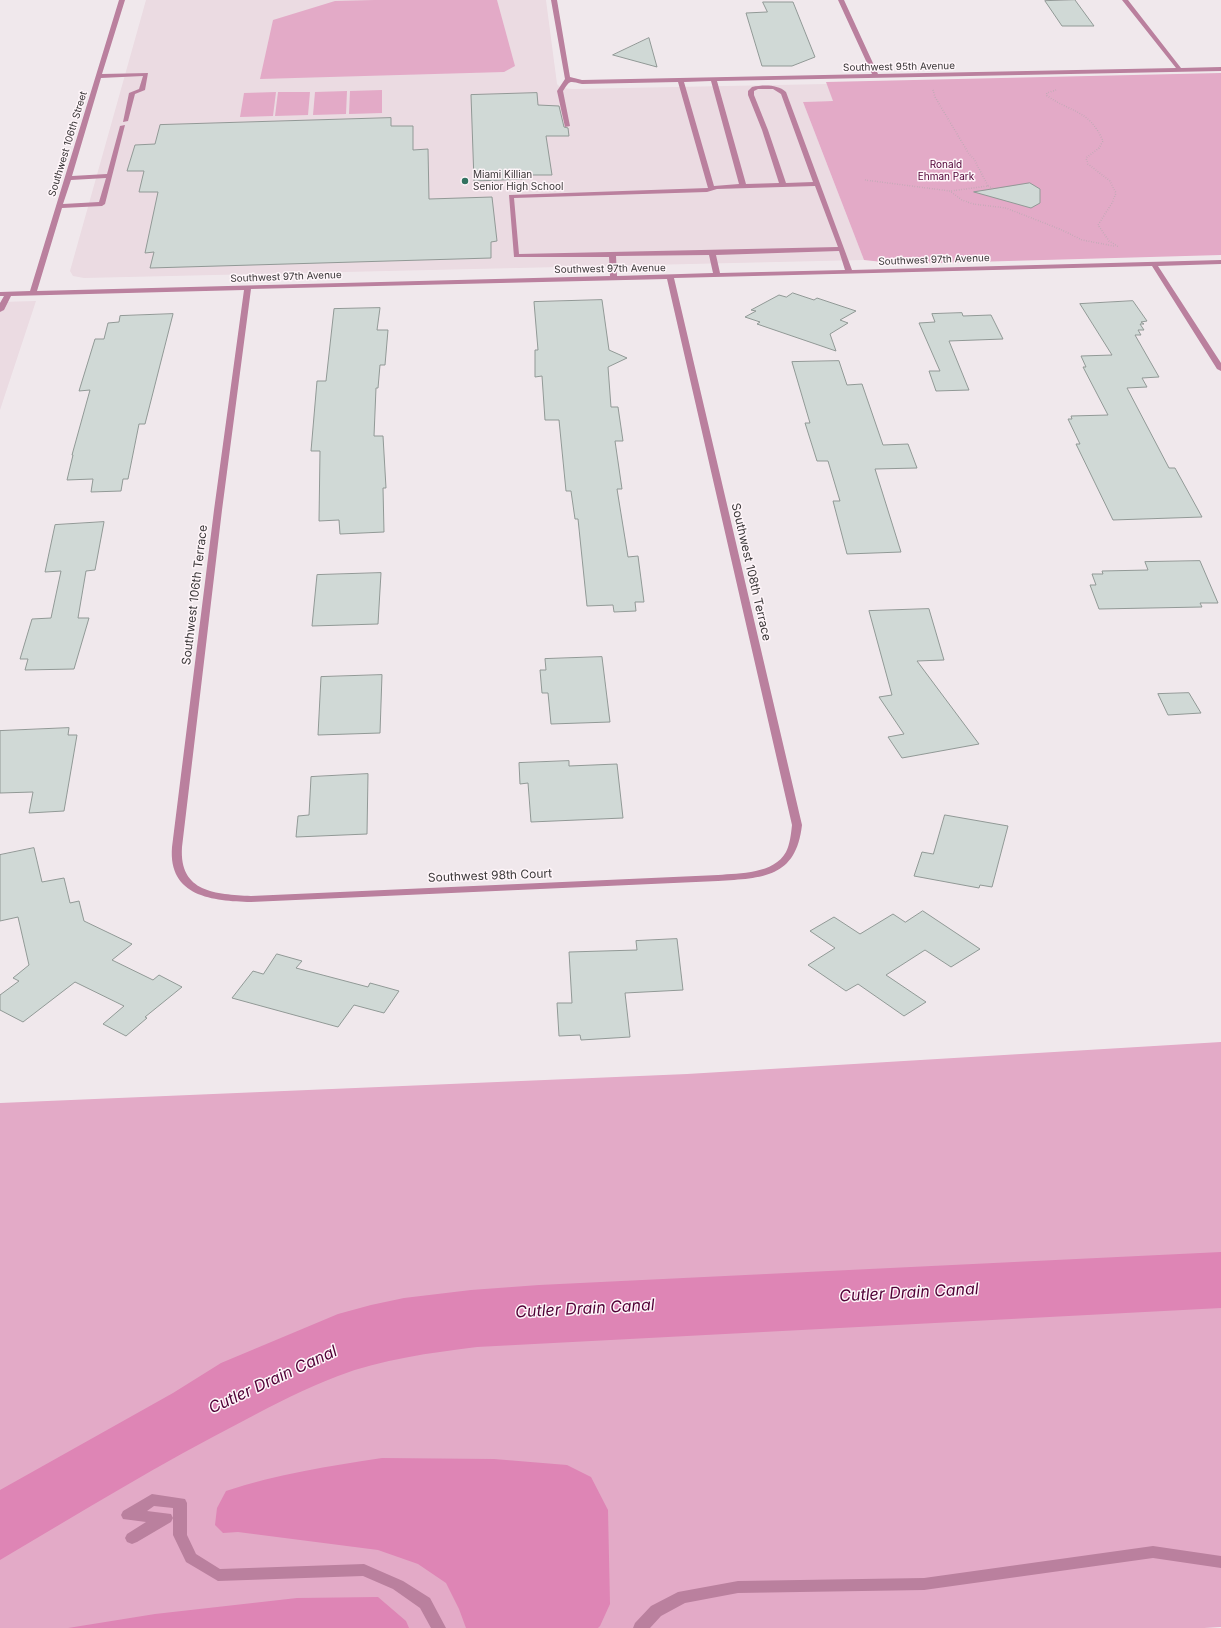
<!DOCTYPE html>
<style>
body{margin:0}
canvas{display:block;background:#f0e8ec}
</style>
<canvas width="1221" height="1628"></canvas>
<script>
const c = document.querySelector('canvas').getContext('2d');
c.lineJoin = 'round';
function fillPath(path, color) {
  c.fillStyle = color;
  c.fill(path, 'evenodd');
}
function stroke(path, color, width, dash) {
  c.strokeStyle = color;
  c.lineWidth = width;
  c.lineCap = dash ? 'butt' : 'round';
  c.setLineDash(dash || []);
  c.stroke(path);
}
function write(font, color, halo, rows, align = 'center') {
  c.font = font + ' Inter,sans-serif';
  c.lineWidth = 3;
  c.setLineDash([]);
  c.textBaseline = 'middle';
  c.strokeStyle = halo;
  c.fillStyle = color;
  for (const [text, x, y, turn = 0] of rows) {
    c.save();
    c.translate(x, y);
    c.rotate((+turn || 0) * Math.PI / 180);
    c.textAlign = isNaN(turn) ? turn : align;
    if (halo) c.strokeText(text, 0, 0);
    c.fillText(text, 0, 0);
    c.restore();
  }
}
const built = new Path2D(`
 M146 0H546L557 84 561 88 573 89 827 84 834 101 803 102 864 260 84 278 73 276 70 271Z
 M36 301 0 410V302Z`);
const green = new Path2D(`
 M374 0H497L515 66 504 72 260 79 273 20 335 1Z
 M1221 73V255L902 264 864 260 803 102 833 101 826 82Z
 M382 90V113L349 114 350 91Z
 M347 91 346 114 313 115 315 92Z
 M276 92 273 116 240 117 244 93Z
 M278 92H310L308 115 275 116Z
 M1221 1042V1627L1204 1628H0V1103L687 1074Z`);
const water = new Path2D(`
 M1221 1252V1308L477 1347C430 1353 382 1359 338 1376 306 1388 275 1404 245 1420 161 1463 81 1512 0 1560V1490L173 1393 221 1363 338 1314 371 1305 404 1298 471 1290 539 1285Z
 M382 1458 494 1459 567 1465 591 1477 608 1510 610 1604 600 1626 598 1628H466L459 1609 446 1583 418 1564 378 1550 238 1532 223 1533 215 1525 217 1508 226 1491C277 1474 329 1466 382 1458Z
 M378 1597 406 1621 409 1628H68L155 1614 297 1598Z`);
const building = new Path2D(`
 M1075 0 1094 26H1062L1045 1Z
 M763 2H793L815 57 792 66H762L746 13 767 12Z
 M649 38 657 67 613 55Z
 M537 93 538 105 559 106 564 127 568 128 569 136H546L552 175H529V179L474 181 471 95Z
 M391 118V126H413V150L428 149 429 199 492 197 497 241 491 242V258L150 268 154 252 145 253 158 192H139L144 171H127L135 145 155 144 160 125Z
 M1030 183 1040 189V203L1031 208 974 192Z
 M793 293 814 300 817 298 856 311 840 320 848 323 830 334 836 351 757 324 760 322 745 317 756 311 751 310 779 295 786 297Z
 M602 300 609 350 627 358 608 367 611 407H618L623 441H615L622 489H617L628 557 638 556 644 602H635L636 611 614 612 613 605 587 606 578 519H575L571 491H566L559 420H545L542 376 535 377V350H538L534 302Z
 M1133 301 1147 321 1141 322 1144 324H1140L1144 330H1138L1141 335H1135L1159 377 1142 378 1147 387 1127 388 1169 468H1175L1202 517 1113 520 1076 444H1080L1068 419H1072L1071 416 1108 415 1083 367H1086L1081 356 1112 355 1080 304Z
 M380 308 377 330H388L385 365H380L378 388H376L374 436H383L386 488H383L384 532 340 534 339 520 319 521 320 451H311L317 381H326L334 309Z
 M962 313 963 316 991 315 1003 339 949 341 969 390 936 391 929 371H940L919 323 935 322 932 314Z
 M173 314 145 424H139L128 479H123L121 491 91 492 93 479 67 480 73 455H72L90 390 79 391 95 339H104L108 323 119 322 120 316Z
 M839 361 847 385 862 384 883 445 908 444 917 468 875 469 901 552 847 554 833 501H840L828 461H817L805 423H810L792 362Z
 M104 522 95 570 86 571 78 618H89L74 669 25 670 28 659H20L32 619 51 618 61 571 45 572 55 525Z
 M1200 561 1218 603H1200L1202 607 1099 609 1090 585H1096L1092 574H1103L1102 571 1148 570 1145 562Z
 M381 573 378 624 312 626 317 575Z
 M929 609 944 660 917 661 979 744 902 758 888 737 904 734 879 697 892 695 869 611Z
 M602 657 610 722 551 724 548 693H542L540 670H546L545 659Z
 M382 675 380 733 318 735 321 677Z
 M1189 693 1201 713 1168 715 1158 694Z
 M69 728 68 735H77L64 811 29 813 33 792 0 793V731Z
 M569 761V766L617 764 623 818 531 822 528 783 520 784 519 763Z
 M368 774 367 834 296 837 298 816 309 815 311 777Z
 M945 815 1008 826 992 887 980 885 979 888 914 876 922 852 933 854Z
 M34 848 42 882 64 878 70 903 79 901 84 921 132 944 112 960 153 980 159 975 182 987 145 1017 147 1018 126 1036 103 1024 124 1006 75 982 23 1022 0 1010V995L19 981 13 978 29 965 18 917 0 921V855Z
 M923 911 980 949 951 967 925 950 886 975 926 1002 904 1016 858 984 846 991 808 965 835 948 810 931 834 917 860 934 893 914 905 922Z
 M677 939 683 990 625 993 630 1037 581 1040 580 1035 559 1036 557 1003H572L569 952 637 950 636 941Z
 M277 954 302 961 296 968 368 987 370 983 399 991 384 1013 354 1005 338 1027 232 998 253 971 263 974Z`);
const path = new Path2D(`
 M933 90 935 97 969 154 974 159 988 186 951 191
 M1056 90 1047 93 1046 95C1071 113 1089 109 1103 141L1099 148 1086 158 1088 164 1110 181 1116 193 1112 203 1098 225 1109 241 1119 247
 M865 180 950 191 962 200 973 204 1006 208 1062 230 1082 240 1114 246
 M988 186 994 189`);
const minor = new Path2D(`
 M119 0H125L102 74 148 73 145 90 135 94 128 121 123 122 129 93 139 89 143 76 101 78 72 176 107 174 120 126 125 125 105 204 102 206 62 208 37 291 610 276 609 257H514L509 195 708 188 678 82 582 84C569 81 570 80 563 91L570 126 565 127 557 91 565 79 551 0H557L570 77 582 80 872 74 838 0H844L878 74 1176 68 1122 0H1128L1181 68 1221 67V71L717 81 746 184 779 183 762 130 748 95V91L752 87C763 85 777 84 786 92L852 270 1221 260V264L1158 266 1221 363V371L1217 369 1152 266 674 278 802 825C796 878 763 878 718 881L251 902C213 901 168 897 172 847L214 510 244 290 11 296 4 310 0 312V303L4 296H0V292L30 291ZM711 81 739 184 714 186 684 82ZM758 89H773L781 94 813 182 786 183 768 130 754 95V91ZM106 178 99 202 63 204 71 180ZM815 186 838 247 519 254 514 198 707 192 717 189ZM839 251 845 270 720 273 716 255ZM709 255 713 273 617 276 616 256ZM667 279 792 825C791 834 790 844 786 852 774 874 740 873 718 875L251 896C216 894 179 893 182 847L222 510 251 289Z
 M152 1494 185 1499 187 1503V1535L196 1554 220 1569 364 1564 403 1581 430 1598 446 1628H431L420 1608 393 1589 363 1576 218 1581 186 1562 173 1535V1518L171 1522 137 1542 132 1544 127 1542 125 1538 127 1534 146 1522 123 1519 121 1515 123 1511ZM154 1506 173 1508V1518L171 1514 147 1511Z
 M1153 1546 1221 1556V1568L1153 1558 924 1590 738 1593 685 1603 661 1616 650 1628H633L635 1623 651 1606 678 1592 738 1581 924 1578Z`);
const markers = [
 [465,181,4,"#327260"]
];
const farStreetnames = [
 ["Southwest 95th Avenue",899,67,-1],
 ["Southwest 106th Street",68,144,-73],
 ["Southwest 97th Avenue",934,260,-2],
 ["Southwest 97th Avenue",610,269,-1],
 ["Southwest 97th Avenue",286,277,-2]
];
const farParknames = [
 ["Ronald",946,165],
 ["Ehman Park",946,177]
];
const farPoinames = [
 ["Miami Killian",473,175],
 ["Senior High School",473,187]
];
const streetNames = [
 ["Southwest 108th Terrace",751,572,77],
 ["Southwest 106th Terrace",195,595,-83],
 ["Southwest 98th Court",490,876,-2]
];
const nearWaternames = [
 ["Cutler Drain Canal",909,1293,-3],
 ["Cutler Drain Canal",585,1309,-3],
 ["Cutler Drain Canal",273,1380,-25]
];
fillPath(built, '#ebdbe2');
fillPath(green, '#e3aac7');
fillPath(water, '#de85b5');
fillPath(building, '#d0d9d6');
stroke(building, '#919996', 1);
stroke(path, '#b0aaad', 1.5, [0.5, 2]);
fillPath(minor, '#ba809e');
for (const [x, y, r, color] of markers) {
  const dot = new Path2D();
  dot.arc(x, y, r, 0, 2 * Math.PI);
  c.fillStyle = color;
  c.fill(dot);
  stroke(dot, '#fef5f9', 1.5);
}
write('10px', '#3a3738', '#fef5f9', farStreetnames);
write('10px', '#4f0035', '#fef5f9', farParknames);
write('10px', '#3a3738', '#fef5f9', farPoinames, 'left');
write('12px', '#3a3738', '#fef5f9', streetNames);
write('italic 16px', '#4f0035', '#fef5f9', nearWaternames);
</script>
